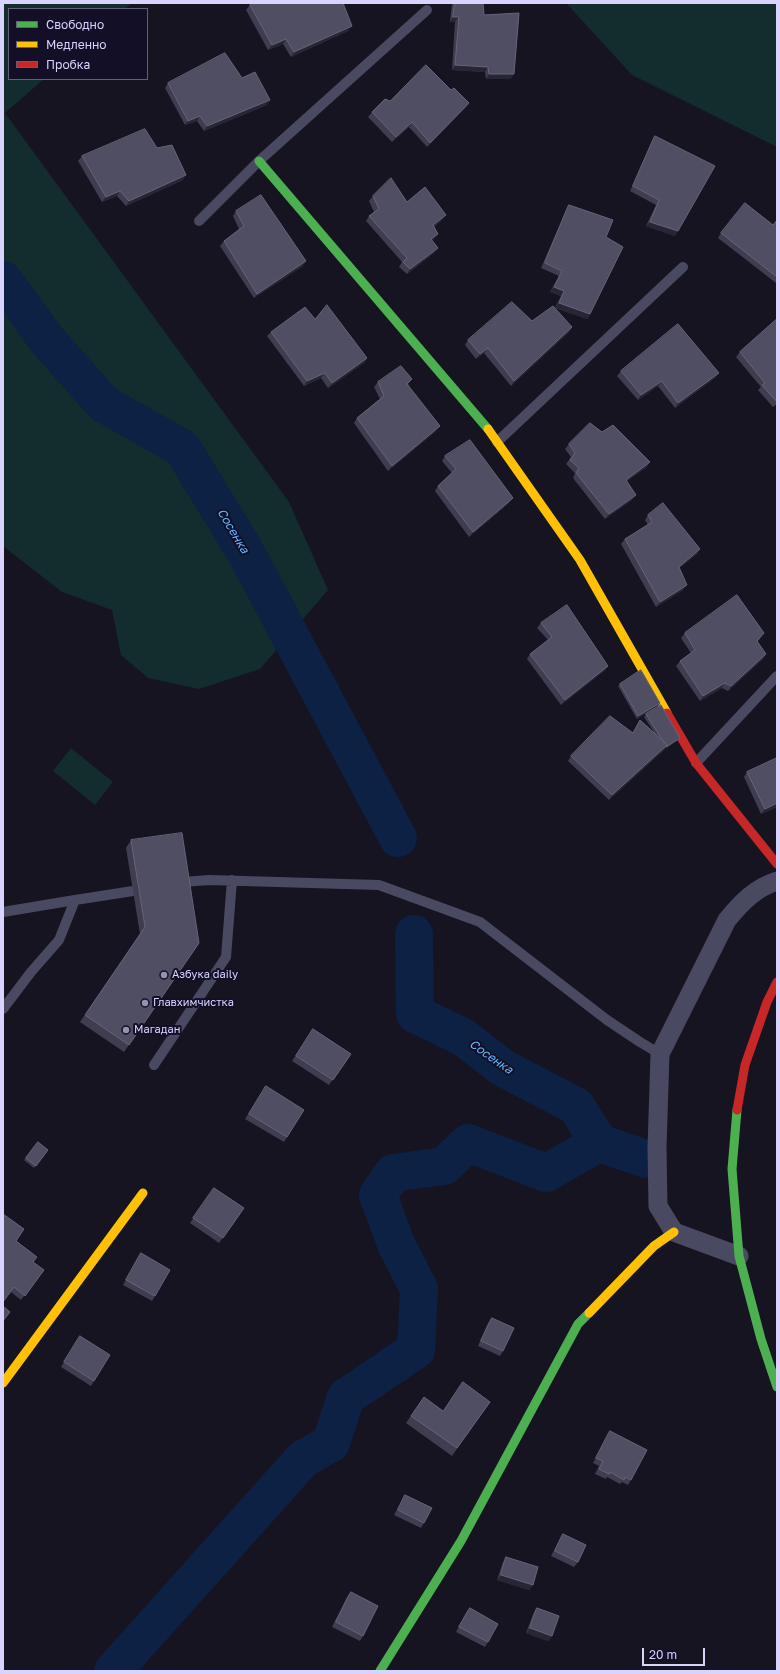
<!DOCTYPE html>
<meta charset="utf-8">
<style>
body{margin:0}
#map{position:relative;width:780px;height:1674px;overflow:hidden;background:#161421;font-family:"Golos Text",sans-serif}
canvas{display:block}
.frame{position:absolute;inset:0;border:4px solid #d9d4ff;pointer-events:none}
.legend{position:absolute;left:8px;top:8px;width:140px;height:72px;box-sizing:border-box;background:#130f26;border:1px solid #625e7d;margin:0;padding:5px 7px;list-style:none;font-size:12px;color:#d9d4ff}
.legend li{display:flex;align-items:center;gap:8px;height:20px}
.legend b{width:20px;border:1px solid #625e7d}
.scale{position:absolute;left:642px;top:1648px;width:63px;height:18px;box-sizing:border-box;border:2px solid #d9d4ff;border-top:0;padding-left:5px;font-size:12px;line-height:14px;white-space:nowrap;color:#d9d4ff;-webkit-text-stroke:3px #130f26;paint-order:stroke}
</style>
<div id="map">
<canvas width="780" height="1674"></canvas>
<div class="frame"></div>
<ul class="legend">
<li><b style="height:5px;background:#4caf50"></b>Свободно</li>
<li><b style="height:5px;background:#ffc107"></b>Медленно</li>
<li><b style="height:5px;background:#c62828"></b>Пробка</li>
</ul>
<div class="scale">20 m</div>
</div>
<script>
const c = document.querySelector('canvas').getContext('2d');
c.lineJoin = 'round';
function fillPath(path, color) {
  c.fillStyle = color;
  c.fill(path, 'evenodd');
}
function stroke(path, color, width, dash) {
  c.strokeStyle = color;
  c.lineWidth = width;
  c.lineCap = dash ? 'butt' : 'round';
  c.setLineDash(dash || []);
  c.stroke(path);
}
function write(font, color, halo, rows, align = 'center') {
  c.font = font + ' "Golos Text",sans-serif';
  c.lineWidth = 4;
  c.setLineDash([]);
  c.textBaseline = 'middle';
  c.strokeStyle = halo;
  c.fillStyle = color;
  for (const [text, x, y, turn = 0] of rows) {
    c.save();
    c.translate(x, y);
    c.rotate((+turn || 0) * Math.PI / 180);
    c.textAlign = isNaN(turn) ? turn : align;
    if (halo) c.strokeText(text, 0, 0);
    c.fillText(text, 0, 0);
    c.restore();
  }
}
const green = new Path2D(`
 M3 3H132L125 9H9V79H44L5 113 289 502 328 590 260 669 199 689 148 678 121 655 112 610 62 592 3 546Z
 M566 3H777V147L632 75Z
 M71 748 113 782 95 805 53 771Z`);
const river = new Path2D(`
 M3 280 47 340 104 404 182 448 246 553 398 838
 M414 934 415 1014 463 1037 503 1068 576 1106 599 1143 646 1159
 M113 1671 303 1459 331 1443 346 1397 416 1350 419 1289 396 1244 378 1195 393 1173 444 1166 468 1143 546 1173 599 1143`);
const lane = new Path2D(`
 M199 221 259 161 427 10
 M497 442 683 267
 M696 763 777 676
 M183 882 209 880 379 885 480 922 607 1020 640 1042 660 1054
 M3 912 75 900
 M3 1009 31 972 59 940 75 900 133 891
 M154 1065 226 957 232 880`);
const street = new Path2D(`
 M739 1256 674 1232 658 1206 657 1148 660 1054 727 920C741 903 755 888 777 881`);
const fast = new Path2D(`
 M259 161 488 429
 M737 1110 732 1169 739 1256 761 1339 777 1387
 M380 1671 461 1541 578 1324 589 1313`);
const slow = new Path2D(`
 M488 429 580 560 667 713
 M589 1313 654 1246 674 1232
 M3 1383 143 1193`);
const jam = new Path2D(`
 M667 713 696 763 777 864
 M737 1110 745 1065 767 1002 777 982`);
const wall = new Path2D(`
 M452 3H483L484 15 514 74 510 79H486L485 72 452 70 455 22H450Z
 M250 5 348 31 291 57 283 44 268 50 246 10Z
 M242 78 267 105 204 131 197 121 185 125 165 88 168 83Z
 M451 90 469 103 465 108 427 147 409 127 392 142 368 117 372 112 390 101Z
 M655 136 675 236 646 226 656 205 630 191 652 141Z
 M157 148 183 180 126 206 117 196 102 202 78 161 82 156Z
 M373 196 407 202 442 220 434 227V239L432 240 434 253 407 274 399 267 402 262 366 221 369 216 374 212 369 201Z
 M569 205 606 237 590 314 587 319 555 308 561 296 550 292 559 276 541 268 566 210Z
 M236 211 303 266 254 298 220 246 224 241 239 229 233 216Z
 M777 220V282L776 283 718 238 721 233 773 225Z
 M315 319 367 358 364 363 328 388 321 378 304 386 267 336 271 332Z
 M777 319V404L773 407 758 390 761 387 736 357 740 352Z
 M532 321 572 327 569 332 511 386 484 353 476 359 465 345 468 340Z
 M621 371 716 377 675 408 658 386 638 400 617 376Z
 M378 382 409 384 408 385 436 431 388 471 354 423 357 418 380 399 374 387Z
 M569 444 647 467 627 481 632 500 605 519 573 478 575 473 566 464 571 457 565 449Z
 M445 456 509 503 469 537 435 491 438 486 452 473 442 461Z
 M648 515 697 554 679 568 683 590 656 607 621 544 625 539 648 525 645 520Z
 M541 623 608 666 604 671 561 705 527 659 530 654 548 640 537 628Z
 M685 633 760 638 757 641 763 659 728 691 722 688 700 701 676 666 680 661 691 653 681 638Z
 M620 684 660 703 659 705 637 719 618 686Z
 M646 714 680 738 678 740 664 750 609 800 568 761 571 756 633 732 640 720 654 732 644 717Z
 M777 758V807L761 814 744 777 747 772Z
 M131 840 199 943 124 1052 80 1022 140 934 126 848Z
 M313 1029 351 1054 329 1085 292 1061Z
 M266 1086 287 1137 284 1142 245 1119Z
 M38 1142 48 1150 34 1168 24 1160Z
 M214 1188 244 1208 219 1243 190 1223Z
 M16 1241 33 1262 44 1270 21 1300 11 1292Z
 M141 1253 155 1296 152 1301 123 1285 138 1258Z
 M492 1318 503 1351 500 1356 478 1346 488 1323Z
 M80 1336 94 1381 91 1386 61 1367Z
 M424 1397 443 1411 490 1402 452 1456 406 1423Z
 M610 1431 631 1480 628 1485 622 1482 620 1484 607 1477 606 1479 595 1474 599 1466 593 1463 607 1436Z
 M405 1495 424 1523 421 1528 394 1515 402 1500Z
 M563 1534 578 1562 574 1567 551 1556 560 1539Z
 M506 1557 533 1585 529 1590 497 1580 503 1562Z
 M351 1592 363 1636 360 1641 332 1627 347 1597Z
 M470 1608 488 1642 485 1647 456 1632 466 1613Z
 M537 1608 552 1636 548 1641 526 1633 534 1612Z`);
const shadedWall = new Path2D(`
 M453 17H459L455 22H450Z
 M352 26 348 31 291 57 294 52Z
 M286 39 283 44 268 50 272 45Z
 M455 65 488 67 485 72 452 70Z
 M489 74H514L510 79H486Z
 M270 100 267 105 204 131 207 126Z
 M469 103 465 108 427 147 430 143Z
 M200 116 197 121 185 125 188 121Z
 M412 122 409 127 392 142 396 137Z
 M186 175 183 180 126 206 129 201Z
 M120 191 117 196 102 202 106 197Z
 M446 215 442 220 430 230 433 225Z
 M650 222 678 231 675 236 646 226Z
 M438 234 434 239 428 244 431 239Z
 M438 248 434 253 407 274 410 269Z
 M306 261 303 266 254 298 257 294Z
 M554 287 564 291 561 296 550 292Z
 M559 303 590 314 587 319 555 308Z
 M572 327 569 332 511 386 514 381Z
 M488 348 484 353 476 359 480 354Z
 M367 358 364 363 328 388 332 383Z
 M325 373 321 378 304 386 307 381Z
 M719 373 716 377 675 408 678 403Z
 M662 381 658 386 638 400 641 395Z
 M440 426 436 431 388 471 392 466Z
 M650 462 647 467 623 484 626 480Z
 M636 495 632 500 605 519 609 514Z
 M513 498 509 503 469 537 473 532Z
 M700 549 697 554 675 571 679 567Z
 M687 585 683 590 656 607 660 602Z
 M766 654 763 659 728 691 731 686Z
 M608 666 604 671 561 705 565 700Z
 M725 683 722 688 700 701 703 696Z
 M660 703 659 705 637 719 638 716Z
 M680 738 678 740 664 750 609 800 612 795 667 745Z
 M777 803V807L761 814 765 809Z
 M501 1575 533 1585 529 1590 497 1580Z
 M530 1628 552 1636 548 1641 526 1633Z`);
const building = new Path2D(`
 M253 3H343L352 26 294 52 286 39 272 45 250 5Z
 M455 3H483L484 15 519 13 514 74H489L488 67 455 65 459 17H453Z
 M225 53 242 78 255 72 270 100 207 126 200 116 188 121 168 83Z
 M426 65 451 90 454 88 469 103 430 143 412 122 396 137 372 112 385 99 390 101Z
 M145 129 157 148 172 145 186 175 129 201 120 191 106 197 82 156Z
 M655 136 715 166 678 231 650 222 659 200 633 186Z
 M391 178 407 202 425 187 446 215 433 225 438 234 431 239 438 248 410 269 403 262 407 258 369 216 379 209 373 196Z
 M261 195 306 261 257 294 224 241 244 226 236 211Z
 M745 203 773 225 777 220V277L721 233Z
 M569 205 613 220 606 237 623 247 590 314 559 303 564 291 554 287 562 271 545 263Z
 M512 302 532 321 553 306 572 327 514 381 488 348 480 354 468 340Z
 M327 305 367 358 332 383 325 373 307 381 271 332 305 307 315 319Z
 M777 319V402L762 385 765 383 740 352Z
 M678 324 719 373 678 403 662 381 641 395 621 371Z
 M401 366 412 379 407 384 440 426 392 466 357 418 384 396 378 382Z
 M590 423 602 432 613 425 650 462 626 480 636 495 609 514 576 473 579 468 570 460 575 453 569 444Z
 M470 440 513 498 473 532 438 486 456 469 445 456Z
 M663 503 700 549 679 567 687 585 660 602 625 539 652 522 648 515Z
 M737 595 764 633 757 641 766 654 731 686 725 683 703 696 680 661 695 650 685 633Z
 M567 605 608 666 565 700 530 654 552 637 541 623Z
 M641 670 660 703 638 716 620 684Z
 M661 705 680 738 666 747 667 745 661 738 646 714Z
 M610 716 633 733 640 720 667 745 612 795 571 756Z
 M777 758V803L765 809 747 772Z
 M182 833 199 943 129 1045 85 1015 145 927 131 840Z
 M313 1029 351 1054 333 1080 296 1056Z
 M266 1086 304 1110 287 1137 249 1114Z
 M38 1142 48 1150 36 1166 26 1158Z
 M214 1188 244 1208 223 1238 193 1218Z
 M3 1214 24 1229 16 1241 37 1257 33 1262 44 1270 25 1296 14 1287 3 1302Z
 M141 1253 170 1270 155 1296 126 1280Z
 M3 1306 10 1312 3 1321Z
 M492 1318 514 1328 503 1351 481 1341Z
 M80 1336 110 1355 94 1381 64 1362Z
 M463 1382 490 1402 457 1448 411 1416 424 1397 443 1411Z
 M610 1431 647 1450 631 1480 625 1477 624 1480 610 1472 609 1474 599 1469 603 1461 596 1458Z
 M405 1495 432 1508 424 1523 398 1510Z
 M563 1534 586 1545 578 1562 555 1551Z
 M506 1557 538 1567 533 1585 501 1575Z
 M351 1592 378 1606 363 1636 336 1622Z
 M470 1608 498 1624 488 1642 459 1627Z
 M537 1608 559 1616 552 1636 530 1628Z`);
const markers = [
 [164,975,4,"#9591b1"],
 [145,1003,4,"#9591b1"],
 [126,1030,4,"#9591b1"]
];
const poiNames = [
 ["Азбука daily",172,975],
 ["Главхимчистка",153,1003],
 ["Магадан",134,1030]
];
const waterNames = [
 ["Сосенка",233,531,59],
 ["Сосенка",491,1057,35]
];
fillPath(green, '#132c2d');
stroke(river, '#0d2144', 38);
stroke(lane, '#4a4962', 10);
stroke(street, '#4a4962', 19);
stroke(fast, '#4caf50', 9);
stroke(slow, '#ffc107', 9);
stroke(jam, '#c62828', 9);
fillPath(wall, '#403d50');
fillPath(shadedWall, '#282635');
fillPath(building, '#504e63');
stroke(building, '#66637b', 1);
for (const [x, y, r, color] of markers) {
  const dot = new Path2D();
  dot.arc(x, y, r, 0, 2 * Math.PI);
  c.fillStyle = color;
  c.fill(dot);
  stroke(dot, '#130f26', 1.5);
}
write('11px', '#d9d4ff', '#130f26', poiNames, 'left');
write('italic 12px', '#62b6ff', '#130f26', waterNames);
</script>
